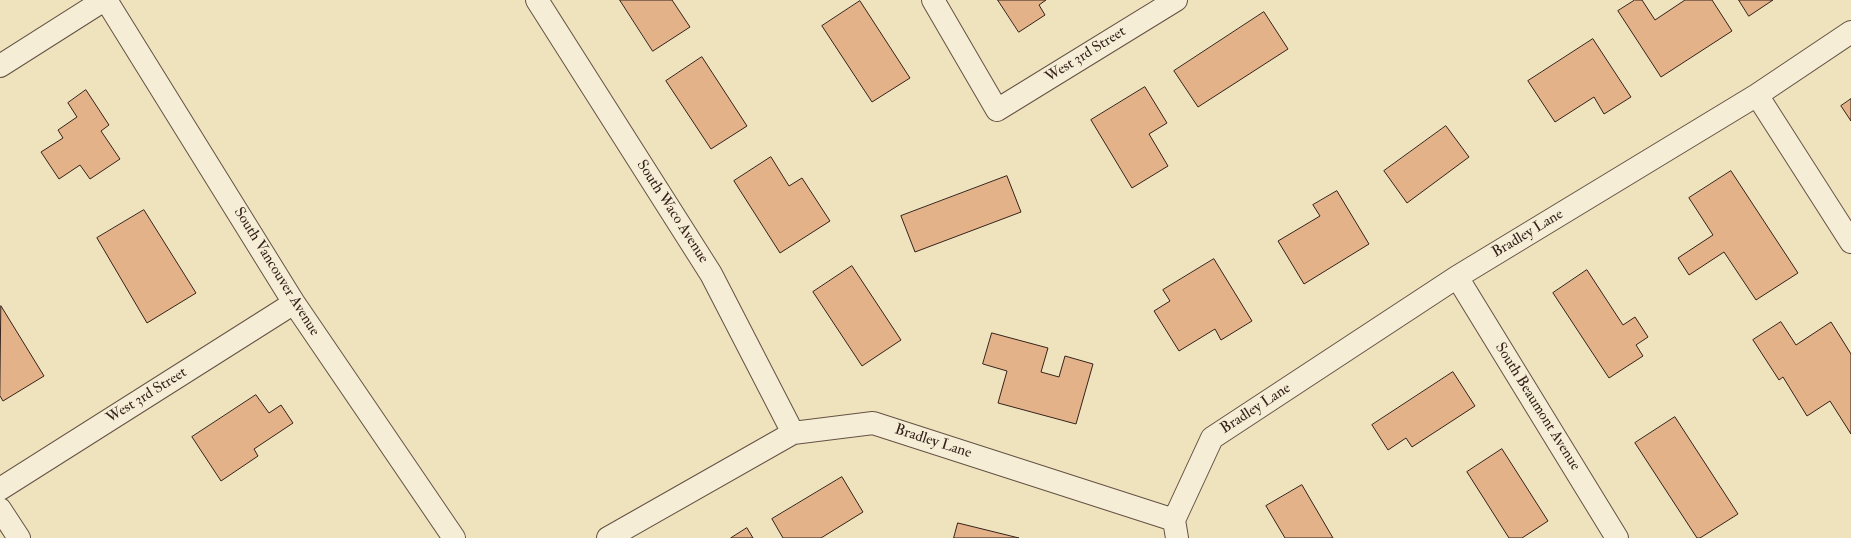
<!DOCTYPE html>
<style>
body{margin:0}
canvas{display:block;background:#efe3be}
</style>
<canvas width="1851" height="538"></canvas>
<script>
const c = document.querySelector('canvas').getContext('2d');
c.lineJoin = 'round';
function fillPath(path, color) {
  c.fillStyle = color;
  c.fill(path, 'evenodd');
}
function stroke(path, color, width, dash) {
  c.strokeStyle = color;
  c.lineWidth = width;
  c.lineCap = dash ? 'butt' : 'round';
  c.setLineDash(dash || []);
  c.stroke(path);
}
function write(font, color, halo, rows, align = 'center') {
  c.font = font + ' "IM FELL Double Pica",serif';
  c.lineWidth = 3;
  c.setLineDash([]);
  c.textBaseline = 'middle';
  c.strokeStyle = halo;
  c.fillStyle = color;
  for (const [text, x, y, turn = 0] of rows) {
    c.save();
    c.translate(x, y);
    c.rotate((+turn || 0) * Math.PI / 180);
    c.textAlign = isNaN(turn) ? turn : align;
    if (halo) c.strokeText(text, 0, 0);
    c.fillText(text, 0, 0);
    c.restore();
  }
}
const building = new Path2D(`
 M620 0H672L690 27 653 51Z
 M998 0H1046L1039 5 1045 15 1019 32Z
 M1635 0H1642L1655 20 1685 0H1712L1732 31 1661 77 1618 11Z
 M1739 0H1773L1749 16Z
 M860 1 910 78 872 102 822 26Z
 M1264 12 1288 49 1198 107 1174 71Z
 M1593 39 1631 97 1604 114 1594 97 1555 122 1528 81Z
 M702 57 747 126 711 149 666 81Z
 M1145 87 1167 123 1149 134 1168 166 1132 188 1091 120Z
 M86 90 109 125 101 131 120 159 90 179 80 165 59 179 41 152 63 138 58 130 77 117 68 103Z
 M1851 99V121L1841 106Z
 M1446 126 1469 157 1407 203 1384 171Z
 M771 157 789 186 802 178 830 221 780 253 734 181Z
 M1731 171 1798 273 1756 300 1724 252 1689 275 1678 258 1713 235 1689 198Z
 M1007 176 1021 212 915 252 901 216Z
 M1337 191 1369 244 1304 284 1278 241 1320 216 1313 205Z
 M144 210 196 293 147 323 97 238Z
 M1214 259 1252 321 1221 340 1215 329 1179 351 1154 311 1170 301 1163 290Z
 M852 266 901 340 862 366 813 292Z
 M1587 270 1623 325 1635 317 1648 337 1636 345 1643 356 1609 378 1553 293Z
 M1 306 44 376 3 401 0 396Z
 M1781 322 1796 345 1831 322 1851 354V434L1830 401 1807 416 1783 377 1779 380 1753 340Z
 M992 333 1048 348 1041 372 1059 377 1065 356 1093 364 1076 424 998 403 1007 371 983 364Z
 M1453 372 1475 406 1412 447 1406 438 1388 450 1372 425Z
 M256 395 269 413 281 405 293 423 254 449 258 456 221 481 192 437Z
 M1675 417 1738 514 1700 538H1697L1635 443Z
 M1502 449 1548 521 1522 538H1509L1467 472Z
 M842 477 863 512 821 538H783L772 519Z
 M1302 485 1333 538H1285L1266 506Z
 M958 523 1019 538H954Z
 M747 528 753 538H731Z`);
const minor = new Path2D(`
 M106 0 294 303 454 538
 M537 0 711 274 793 433
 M933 0 997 110 1176 0
 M0 66 104 0
 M1757 95 1851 242
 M1457 277 1617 538
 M0 489 294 303
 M0 509 19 538
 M1174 520 1212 438 1457 277 1757 95 1851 32
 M1174 520 1177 538
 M608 538 793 433 873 423 1174 520`);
const streetNames = [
 ["West 3rd Street",1086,55,-32],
 ["South Waco Avenue",672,212,57],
 ["Bradley Lane",1528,234,-31],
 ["South Vancouver Avenue",276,272,58],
 ["West 3rd Street",147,396,-32],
 ["South Beaumont Avenue",1537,407,58],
 ["Bradley Lane",1256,409,-33],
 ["Bradley Lane",933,442,18]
];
fillPath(building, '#e4b288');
stroke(building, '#35221b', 1);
stroke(minor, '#645244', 24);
stroke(minor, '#f5edd5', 22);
write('15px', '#35221b', '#f5edd5', streetNames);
</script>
